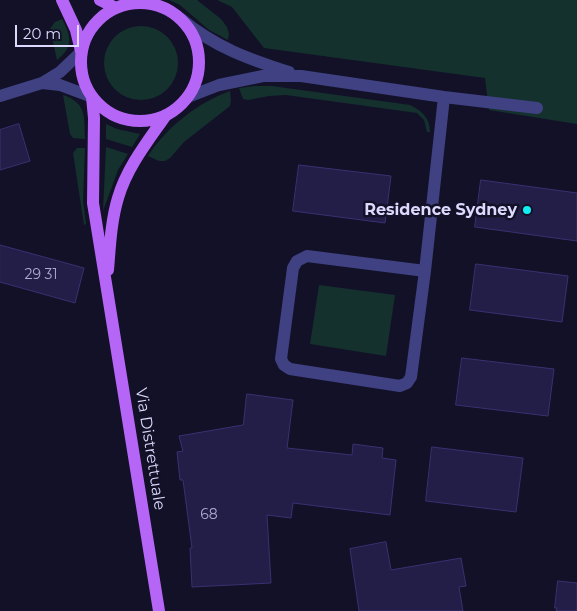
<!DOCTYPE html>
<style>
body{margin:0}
#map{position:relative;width:577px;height:611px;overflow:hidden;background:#131127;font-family:Montserrat,sans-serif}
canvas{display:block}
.scale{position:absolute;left:15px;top:25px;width:64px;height:22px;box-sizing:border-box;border:2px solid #dbd9fd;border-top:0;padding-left:6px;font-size:15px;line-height:18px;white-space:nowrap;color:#dbd9fd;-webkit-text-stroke:4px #131127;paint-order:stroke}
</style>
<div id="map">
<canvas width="577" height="611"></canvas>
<div class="scale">20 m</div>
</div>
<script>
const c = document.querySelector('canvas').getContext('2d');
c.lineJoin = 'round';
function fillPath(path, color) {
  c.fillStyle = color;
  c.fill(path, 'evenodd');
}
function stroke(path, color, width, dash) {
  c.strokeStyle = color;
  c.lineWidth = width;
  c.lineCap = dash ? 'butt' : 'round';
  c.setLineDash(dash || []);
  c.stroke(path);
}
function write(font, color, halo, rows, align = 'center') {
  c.font = font + ' Montserrat,sans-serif';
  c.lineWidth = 5;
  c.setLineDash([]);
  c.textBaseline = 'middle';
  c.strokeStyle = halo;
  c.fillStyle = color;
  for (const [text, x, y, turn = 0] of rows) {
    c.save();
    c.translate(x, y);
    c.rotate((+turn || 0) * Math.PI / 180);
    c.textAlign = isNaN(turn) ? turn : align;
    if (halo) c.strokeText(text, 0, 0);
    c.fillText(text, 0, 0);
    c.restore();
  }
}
const green = new Path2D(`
 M169 0H197L221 19 227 27 229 34 228 40 209 30 180 5Z
 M217 0H577V124L489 110 485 78 264 48 232 7Z
 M62 19C71 36 74 47 57 60L50 29 55 22Z
 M104 63a37 37 0 1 1 74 0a37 37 0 1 1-74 0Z
 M255 86H272L410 105C422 111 430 118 430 132H427L424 120 417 113 286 95 269 96 248 100 243 99 239 88Z
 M230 91 231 101 230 106 184 142 170 158 165 161H159L148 156C167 127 197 103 230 91Z
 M63 95C87 103 84 117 85 139L73 138 70 134Z
 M106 124 117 129 140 134 132 147 106 139Z
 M106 147 128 154 118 170 103 211Z
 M77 148H85L83 201 86 224 84 225 73 153Z
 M319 285 395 295 386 356 310 344Z`);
const building = new Path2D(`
 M19 124 30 161 0 170V130Z
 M299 165 391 176 385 223 293 211Z
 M481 180 577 193V241L475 227Z
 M0 245 84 268 75 303 0 282Z
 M476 264 568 276 562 322 470 310Z
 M462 358 554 369 548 416 456 405Z
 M247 394 293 400 287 448 352 455 353 444 383 448 382 458 396 460 390 515 293 503 291 518 267 515 271 583 192 587 190 548H192L183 480H180L177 452 183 451 179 436 243 425Z
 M432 447 523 458 516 512 426 501Z
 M386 542 391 570 461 558 466 586 459 587 463 611H359L350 549Z
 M558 581 577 583V611H556L557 608H555Z`);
const minor = new Path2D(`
 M181 19C215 47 248 59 289 72
 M81 52 60 72 42 83 60 85 92 97
 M0 96 42 83
 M188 97 219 85 263 76H301L444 97 425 271
 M444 97 537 108
 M307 256 425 271 411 377 407 383 400 386 290 369 284 365 281 359 293 268 297 261Z`);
const major = new Path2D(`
 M62 0 76 30 81 51
 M100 0 116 8
 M81 62a59 59 0 1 1 118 0a59 59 0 1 1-118 0Z
 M92 97 94 118 93 203 159 611
 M108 270C110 246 111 221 118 198 127 167 148 141 166 115`);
const markers = [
 [527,210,5,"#10edf3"]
];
const numberNames = [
 ["29 31",41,275],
 ["68",209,515]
];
const poiNames = [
 ["Residence Sydney",517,210]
];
const streetNames = [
 ["Via Distrettuale",150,449,81]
];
fillPath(green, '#14312e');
fillPath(building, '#231e47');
stroke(building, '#393172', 1);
stroke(minor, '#3f4183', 12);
stroke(major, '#b666f7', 12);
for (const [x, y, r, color] of markers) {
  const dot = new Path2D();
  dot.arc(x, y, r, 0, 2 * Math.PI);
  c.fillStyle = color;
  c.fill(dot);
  stroke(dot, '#131127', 2);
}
write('14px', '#adaad0', null, numberNames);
write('bold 16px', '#dbd9fd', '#131127', poiNames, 'right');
write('16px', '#dbd9fd', '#131127', streetNames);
</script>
